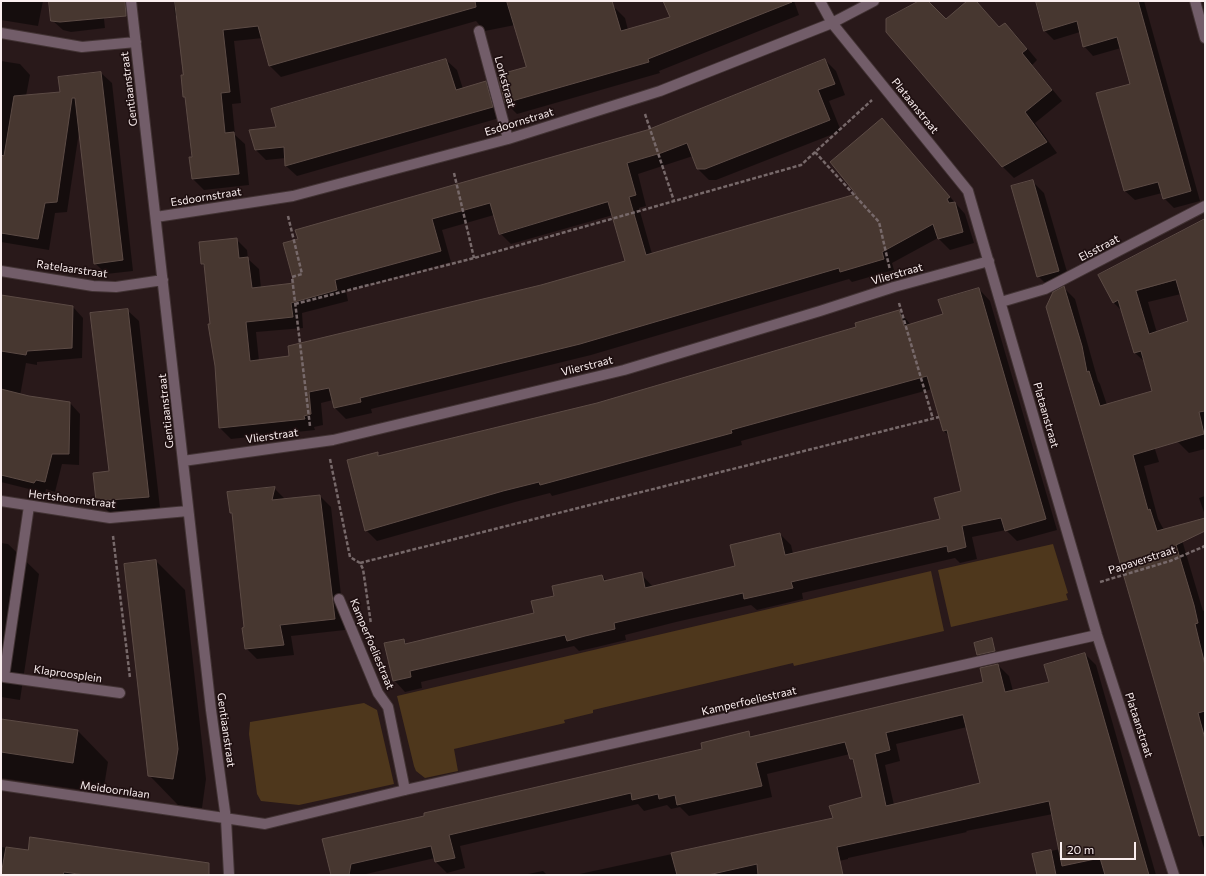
<!DOCTYPE html>
<style>
body{margin:0}
#map{position:relative;width:1206px;height:876px;overflow:hidden;background:#29191a;font-family:Commissioner,sans-serif}
canvas{display:block}
.frame{position:absolute;inset:0;border:2px solid #faeeef;pointer-events:none}
.scale{position:absolute;left:1060px;top:842px;width:76px;height:18px;box-sizing:border-box;border:2px solid #faeeef;border-top:0;padding-left:5px;font-size:12px;line-height:14px;white-space:nowrap;color:#faeeef;-webkit-text-stroke:3px #1f1011;paint-order:stroke}
</style>
<div id="map">
<canvas width="1206" height="876"></canvas>
<div class="frame"></div>
<div class="scale">20 m</div>
</div>
<script>
const c = document.querySelector('canvas').getContext('2d');
c.lineJoin = 'round';
function fillPath(path, color) {
  c.fillStyle = color;
  c.fill(path, 'evenodd');
}
function stroke(path, color, width, dash) {
  c.strokeStyle = color;
  c.lineWidth = width;
  c.lineCap = dash ? 'butt' : 'round';
  c.setLineDash(dash || []);
  c.stroke(path);
}
function write(font, color, halo, rows, align = 'center') {
  c.font = font + ' Commissioner,sans-serif';
  c.lineWidth = 3.5;
  c.setLineDash([]);
  c.textBaseline = 'middle';
  c.strokeStyle = halo;
  c.fillStyle = color;
  for (const [text, x, y, turn = 0] of rows) {
    c.save();
    c.translate(x, y);
    c.rotate((+turn || 0) * Math.PI / 180);
    c.textAlign = isNaN(turn) ? turn : align;
    if (halo) c.strokeText(text, 0, 0);
    c.fillText(text, 0, 0);
    c.restore();
  }
}
const green = new Path2D(`
 M1053 544 1068 593 1066 594 1068 600 951 627 938 570Z
 M931 571 944 631 794 666 793 663 593 710V713L564 720 565 723 454 749 458 771 425 778 416 771 414 766 397 696Z
 M364 703 377 710 394 784 299 805 261 801 257 794 249 734 250 722Z`);
const shadow = new Path2D(`
 M1 1H43L38 26 1 20Z
 M50 1H102L105 28 71 32 63 30 52 20Z
 M174 1H600L613 6 625 18 628 30 671 17 665 1H794L799 15 659 71 660 73 517 114 506 103 499 78 527 68 515 25 485 31 476 21 281 77 270 66 263 38 234 41 241 103 232 104 235 135 245 144 249 185 204 190 193 179 188 117 178 17 175 15Z
 M921 1H927L946 20 968 1H975L1000 28 1005 24 1016 35 1037 60 1032 65 1062 101 1035 123 1057 153 1014 178 1003 167 887 32Z
 M1036 1H1144L1200 201 1174 208 1164 198 1162 193 1135 200 1125 191 1131 84 1121 48 1093 56 1084 46 1080 32 1054 40 1044 30Z
 M446 60 457 70 463 89 485 82 496 93 503 117 297 176 286 166V158L266 160 256 150 277 128Z
 M825 60 836 71 845 95 829 101 841 131 716 180H709L698 169 693 156 638 174 646 206 639 208 652 254 857 194 882 119 965 214 974 243 950 250 938 238 892 263 894 270 852 282 849 279 591 355 371 409 372 413 346 419 335 408 333 400 321 403 323 425 314 427 315 430 231 439 220 428 216 365 205 267 202 264 236 239 247 250 248 259 259 269 261 288 295 284 284 244 648 130ZM494 215 500 233 511 244 613 215 626 261 290 357 259 361 256 332 303 328 302 313 348 301 346 291 451 262 442 230Z
 M1 61 20 64 30 75 26 96 61 93 59 78 101 73 112 83 133 271 106 274 95 263 79 132 67 212 55 213 49 250 1 242Z
 M1032 181 1044 193 1070 282 1050 288 1038 276Z
 M1205 220V449L1189 453 1177 441 1154 446 1159 462 1144 466 1158 519 1164 530 1182 540 1203 611 1205 610V852L1047 307 1064 288 1075 299 1098 381 1100 384 1107 405 1153 392 1145 362 1135 353 1123 312 1113 302ZM1181 294 1189 322 1157 333 1148 302Z
 M979 289 990 301 1057 530 1017 541 1006 530 972 537 977 559 960 563 955 558 802 593 803 599 757 610 751 605 676 622 625 635 626 640 597 647 579 651 574 646 421 682 422 688 405 692 394 680 404 640 407 644 535 614 556 596 602 576 607 581 641 574 653 587 736 567 780 534 791 545 793 554 941 520 963 492 949 436 944 431 932 389 741 441 742 445 552 496 550 493 515 502 377 541 366 530 378 453 380 456 598 404 857 328 899 311 911 325 944 315Z
 M1 296 73 307 83 318 82 358 37 362V365L26 363 20 396 70 403 80 414 79 465 62 464 55 492 46 489 45 493 1 482Z
 M127 310 139 321 160 508 109 512 97 501 110 472Z
 M274 488 285 499 320 496 331 507 345 630 291 636 294 655 257 659 246 648V628L233 515 231 513Z
 M1205 496V515L1199 498Z
 M1 543 8 544 39 574 20 700 1 697Z
 M156 561 185 590 206 779 202 808 178 805 149 775Z
 M1085 654 1096 665 1156 875H1038L1033 855 1060 849 1053 814 966 831 967 832 848 858V859L774 875H575L834 819 863 797 856 764 851 759 850 754 767 774 772 797 689 816 680 807 671 809 667 805 644 811 638 804 460 846 465 868 447 873 436 862 435 858 362 875H332L426 816 703 749 748 733 753 737 984 683 998 665 1009 676 1013 691 1051 683ZM967 727 981 784 894 805 885 765 900 761 896 744Z
 M1 720 78 731 108 762 103 793 1 778Z
 M1 847 29 851 192 875H1Z
 M543 871 547 875H523Z`);
const building = new Path2D(`
 M49 1H125L126 16 60 22 51 21Z
 M175 1H475L476 7 269 66 258 26 223 30 230 92 221 93 225 133 234 132 239 174 192 179 189 157H192L185 97H183L181 75H183Z
 M507 1H612L621 31 670 17 663 1 792 2 648 59 649 62 505 103 498 77 509 74 508 72 526 67Z
 M919 1H928L946 19 967 1H976L999 27 1005 23 1027 49 1022 53 1052 90 1025 112 1047 142 1002 167 886 32V19Z
 M1036 1H1138L1191 191 1163 199 1158 182 1124 191 1096 93 1130 84 1117 37 1083 47 1077 21 1044 31Z
 M446 59 456 90 486 81 493 107 285 166 284 147 255 150 249 130 276 127 271 109Z
 M825 59 835 84 818 90 830 120 705 169H697L687 143 661 153 627 163 636 195 629 197 646 255 856 194 830 162 882 118 950 197 947 199 949 203 955 202 963 232 938 239 933 224 882 252 884 259 840 272 839 268 580 344 360 398 361 402 334 408 329 388 309 392 311 414 304 416 305 419 219 428 215 366 208 324H210L204 264H201L199 242 237 238 239 258 248 257 252 288 294 283 283 243 298 239 295 230 647 130ZM608 202 625 261 541 285 288 346 289 356 250 361 246 322 293 317 291 303 337 290 335 280 441 251 432 219 490 203 499 234Z
 M101 72 123 260 94 264 75 98H72L57 202 45 203 38 239 1 233V155L4 156 14 96 60 92 58 77Z
 M1033 180 1059 271 1037 277 1011 186Z
 M1205 219V411L1199 412 1204 434 1133 455 1148 510 1150 509 1157 531 1205 518V531L1176 545 1194 605 1198 623 1195 624 1205 665V711L1198 713 1205 739V835L1199 836 1046 307 1053 292 1064 286 1082 346 1087 372 1089 371 1100 406 1152 391 1141 351 1134 353 1118 300 1113 303 1098 275ZM1176 280 1188 321 1149 334 1136 291Z
 M979 288 1046 519 1005 531 1001 518 962 526 966 547 948 552 947 546 791 582 793 588 744 599 743 593 665 611 614 623 615 629 585 636 567 641 565 635 410 671 411 677 393 681 384 643 404 639 405 644 534 613 531 601 554 596 552 586 602 575 604 581 642 572 645 588 735 566 730 545 780 533 785 555 940 519 934 498 961 491 947 430 943 431 927 376 731 430 732 433 540 485 539 482 503 491 365 531 347 460 378 452V456L597 403 856 327 855 323 899 310 904 326 943 314 938 300Z
 M1 295 73 306 72 348 27 351 26 355 1 351Z
 M128 309 149 497 96 501 93 473 109 471 90 313Z
 M1 389 29 396 70 402 69 454H52L45 482 36 480 34 483 1 475Z
 M275 487 272 500 320 495 335 619 280 625 284 645 245 649 242 628 244 627 238 571 232 513H230L227 492Z
 M156 560 178 749 173 779 148 776 124 564Z
 M992 638 995 651 977 655 974 643Z
 M1085 653 1149 875H1105L1100 858 1062 866 1049 801 837 847 843 875H758L757 864 708 875H677L671 853 833 818 829 806 862 797 853 759H850L845 742 756 763 762 786 677 805 675 795 659 799 658 794 632 800 631 793 449 835 455 858 435 862 431 846 351 864 349 875H331L322 839 424 816V813L702 749 701 743 749 731 750 737 983 682 980 668 998 664 1005 692 1049 682 1044 665ZM963 715 980 783 886 806 875 754 890 750 886 733Z
 M1 719 78 730 73 763 1 752Z
 M30 837 209 863V875H85L64 872 63 875H1L6 847 28 850Z
 M1051 850 1056 875H1037L1032 854Z`);
const path = new Path2D(`
 M645 114 674 201
 M815 152 879 222 890 270
 M454 173 474 258
 M288 216 302 274 292 277 310 426
 M899 303 933 419
 M295 304 474 258 801 165 872 100
 M330 459 350 557 360 563 363 569 371 624
 M113 536 130 678
 M360 563 939 417
 M1100 582 1170 561 1205 546`);
const street = new Path2D(`
 M131 1 211 710 226 819 229 875
 M820 1 832 23 968 191 1097 635 1174 875
 M1195 1 1205 38
 M479 31 508 139
 M1 33 82 47 136 42
 M156 217 293 196 508 139 660 91 832 23 874 1
 M1 271 93 286 116 287 163 280
 M1001 302 1045 289 1205 206
 M183 461 333 440 624 370 820 311 894 287 989 261
 M1 501 110 518 188 511
 M29 506 4 677 120 693
 M339 599 378 693 388 707 405 790
 M1 785 265 824 405 790 1097 635`);
const streetNames = [
 ["Lorkstraat",505,82,75],
 ["Gentiaanstraat",129,89,-97],
 ["Plataanstraat",915,106,51],
 ["Esdoornstraat",519,122,-17],
 ["Esdoornstraat",206,197,-9],
 ["Elsstraat",1099,248,-28],
 ["Ratelaarstraat",72,269,8],
 ["Vlierstraat",897,274,-16],
 ["Vlierstraat",587,366,-14],
 ["Gentiaanstraat",166,411,-96],
 ["Plataanstraat",1046,415,74],
 ["Vlierstraat",272,436,-8],
 ["Hertshoornstraat",72,499,7],
 ["Papaverstraat",1142,560,-18],
 ["Kamperfoeliestraat",372,644,67],
 ["Klaproosplein",68,674,8],
 ["Kamperfoeliestraat",749,701,-13],
 ["Plataanstraat",1139,725,72],
 ["Gentiaanstraat",226,730,82],
 ["Meidoornlaan",115,790,8]
];
fillPath(green, '#4e371c');
fillPath(shadow, '#0007');
fillPath(building, '#473730');
stroke(building, '#5c4b45', 1);
stroke(street, '#423334', 12);
stroke(path, '#77696a', 2.5, [4, 2]);
stroke(street, '#725d69', 10);
write('11px', '#faeeef', '#1f1011', streetNames);
</script>
